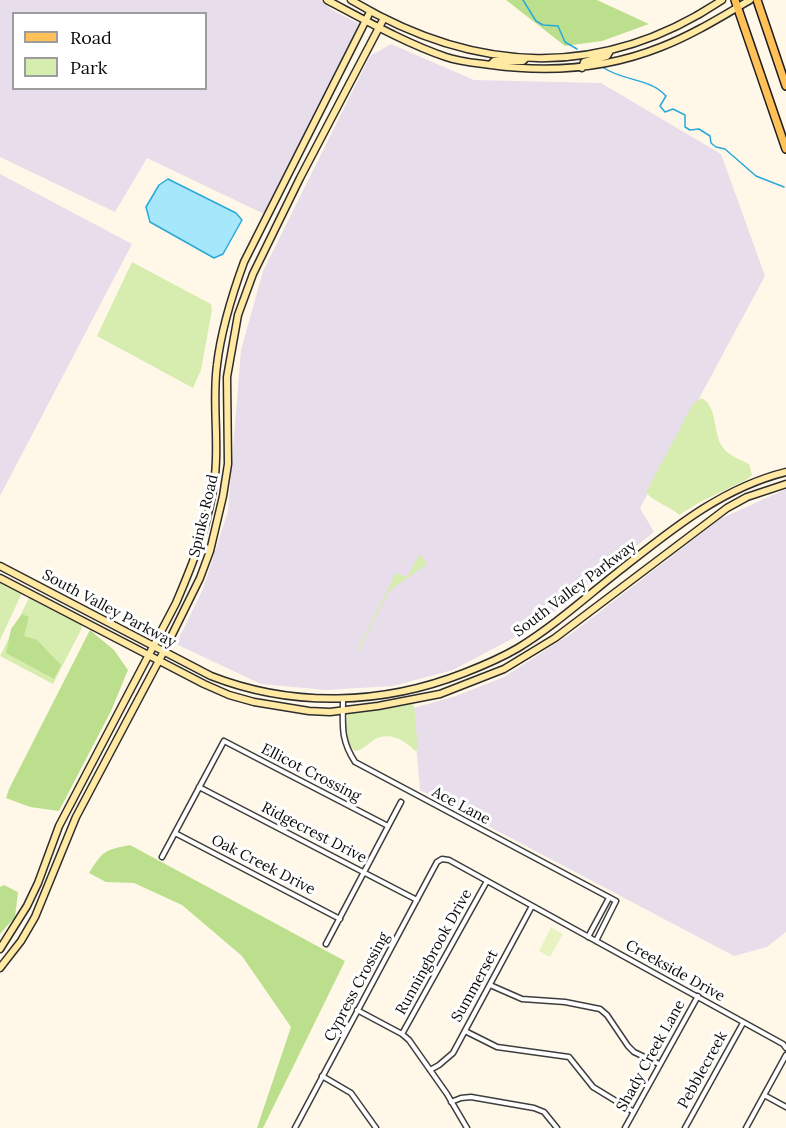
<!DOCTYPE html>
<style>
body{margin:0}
#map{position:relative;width:786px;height:1128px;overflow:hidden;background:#fff8e8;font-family:Lora,serif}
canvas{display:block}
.legend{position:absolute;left:12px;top:12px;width:195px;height:78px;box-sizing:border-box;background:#fff;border:2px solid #9d9d9d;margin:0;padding:8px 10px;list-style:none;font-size:18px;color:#0b0b0b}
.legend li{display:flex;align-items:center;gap:12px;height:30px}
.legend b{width:30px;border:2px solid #9d9d9d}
</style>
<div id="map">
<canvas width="786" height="1128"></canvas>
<ul class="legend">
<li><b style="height:8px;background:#ffc158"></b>Road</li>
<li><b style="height:16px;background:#d7edaf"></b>Park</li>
</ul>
</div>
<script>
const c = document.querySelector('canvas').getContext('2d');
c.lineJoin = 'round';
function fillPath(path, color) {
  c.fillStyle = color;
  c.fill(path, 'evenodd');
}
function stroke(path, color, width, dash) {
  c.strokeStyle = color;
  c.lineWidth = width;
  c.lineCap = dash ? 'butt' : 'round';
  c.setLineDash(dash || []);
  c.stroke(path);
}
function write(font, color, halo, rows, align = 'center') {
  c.font = font + ' Lora,serif';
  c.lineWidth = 6;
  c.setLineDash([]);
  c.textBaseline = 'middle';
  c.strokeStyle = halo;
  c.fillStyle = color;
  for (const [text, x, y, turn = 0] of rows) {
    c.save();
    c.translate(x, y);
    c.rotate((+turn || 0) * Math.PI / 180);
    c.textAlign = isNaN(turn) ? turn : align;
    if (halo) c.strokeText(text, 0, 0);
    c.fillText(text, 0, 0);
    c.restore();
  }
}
const industrial = new Path2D(`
 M0 0H320L332 10 360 24 264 214 147 158 115 212 0 157ZM14 14H206V88H14Z
 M391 44 474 80 601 83 721 154 765 276 640 508 654 532 536 626 453 670 393 686 326 690 261 684 176 644 203 589 228 511 241 350 263 271 370 56Z
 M0 174 132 244 0 496Z
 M786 489V932L767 947 734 956 420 790 413 708 456 696 504 677 575 631 720 519Z`);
const green = new Path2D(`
 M132 262 211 304 212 310 201 370 193 388 97 336Z
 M701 398C719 406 712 436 724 449 730 456 741 460 749 464L752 475 748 479 700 502 679 515C670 506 653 502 646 492L693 404Z
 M421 555 427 564 389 591 359 649 356 652 396 573 407 577 418 557Z
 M0 582 22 593 0 640Z
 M30 596 81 624 82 628 53 684 0 656Z
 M413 704 414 706 418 750 415 751C403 739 387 730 371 742 366 746 362 750 355 751 345 743 344 725 348 713Z`);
const forest = new Path2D(`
 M506 0H597L649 24 602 41 565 46Z
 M22 614 29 617 24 636 37 640 61 665 54 679 6 653 11 629Z
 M90 630 114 650 128 670 111 711 59 811 30 807 6 798 9 789Z
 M130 845 345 961 263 1128H257L291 1027 242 956 182 905 134 883 106 882 89 873C103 851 104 850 130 845Z
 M4 885 18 892 15 917 0 934V887Z`);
const pitch = new Path2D(`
 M551 927 563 934 550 957 539 951Z`);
const water = new Path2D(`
 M168 179 236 213 242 220 223 254 214 258 150 222 146 207 159 185Z`);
const stream = new Path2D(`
 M523 0 536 21 543 25 558 26 565 42 577 49
 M604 68C623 81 650 78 666 96L660 106 665 112 673 109 685 115V127L690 130 699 129 710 136 711 143 716 147 725 149 756 176 784 187`);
const minor = new Path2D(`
 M343 699C343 725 340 739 355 762L616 901 596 941
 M199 787 417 900
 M175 833 340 919
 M162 857 224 741 388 826
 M588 937 609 898
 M326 944 401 802
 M490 985 522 999 565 1002 600 1009 607 1015 628 1046 634 1052 659 1064
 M357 1010 402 1034 409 1040 447 1094 467 1128
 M465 1031 497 1047 569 1057 593 1087 634 1112
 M402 1034 487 881
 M430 1070 439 1065 453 1053 532 906
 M322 1076 351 1093 376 1128
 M764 1095 786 1107
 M451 1102 461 1098 471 1097 534 1108 544 1112 557 1128
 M295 1128 437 862 442 859 449 860 783 1044 786 1048
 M625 1128 698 996
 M685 1128 743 1023
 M746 1128 786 1055`);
const secondary = new Path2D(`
 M327 0C365 20 405 43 446 57 460 62 476 63 491 65 549 73 606 69 661 47 692 35 721 17 750 0
 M351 0C474 74 601 81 722 0
 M490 65 494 61H523L526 58
 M582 68 584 62 607 56 610 51
 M0 566 211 676C293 708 383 705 464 673 482 666 501 658 518 648 554 626 586 597 619 571 670 531 721 488 786 472
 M0 578 204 684 229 695 254 702 309 711 330 712 378 706 440 694 504 669 555 638 727 508 747 497 786 484
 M0 949 27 906 38 883 59 826 176 603C194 561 210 521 215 475 219 439 212 401 217 365 221 330 232 295 244 262L370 12
 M0 968 21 941 35 917 76 817 164 651 200 578 210 551 223 496 228 464 227 377 238 315 253 274 300 178 384 18`);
const primary = new Path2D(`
 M735 0 786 149
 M757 0 786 86`);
const streetNames = [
 ["Spinks Road",204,516,-77],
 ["South Valley Parkway",575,589,-37],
 ["South Valley Parkway",109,609,28],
 ["Ellicot Crossing",311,773,27],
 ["Ace Lane",461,806,28],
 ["Ridgecrest Drive",314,833,27],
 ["Oak Creek Drive",263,865,27],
 ["Runningbrook Drive",434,952,-61],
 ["Creekside Drive",675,971,29],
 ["Summerset",475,986,-61],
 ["Cypress Crossing",357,987,-62],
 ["Shady Creek Lane",651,1056,-61],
 ["Pebblecreek",703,1070,-61]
];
fillPath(industrial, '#e8ddeb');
fillPath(green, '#d7edaf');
fillPath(forest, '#bcdf8d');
fillPath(pitch, '#e8f3c1');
fillPath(water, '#a7e7fc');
stroke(water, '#28a9da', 1.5);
stroke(stream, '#28a9da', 1.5);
stroke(minor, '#3e3e3e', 7);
stroke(secondary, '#2d2d2d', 9);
stroke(primary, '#1c1c1c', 10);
stroke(minor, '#fff', 4);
stroke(secondary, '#ffe9a3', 6);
stroke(primary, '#ffc158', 7);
write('15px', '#0b0b0b', '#fff', streetNames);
</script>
